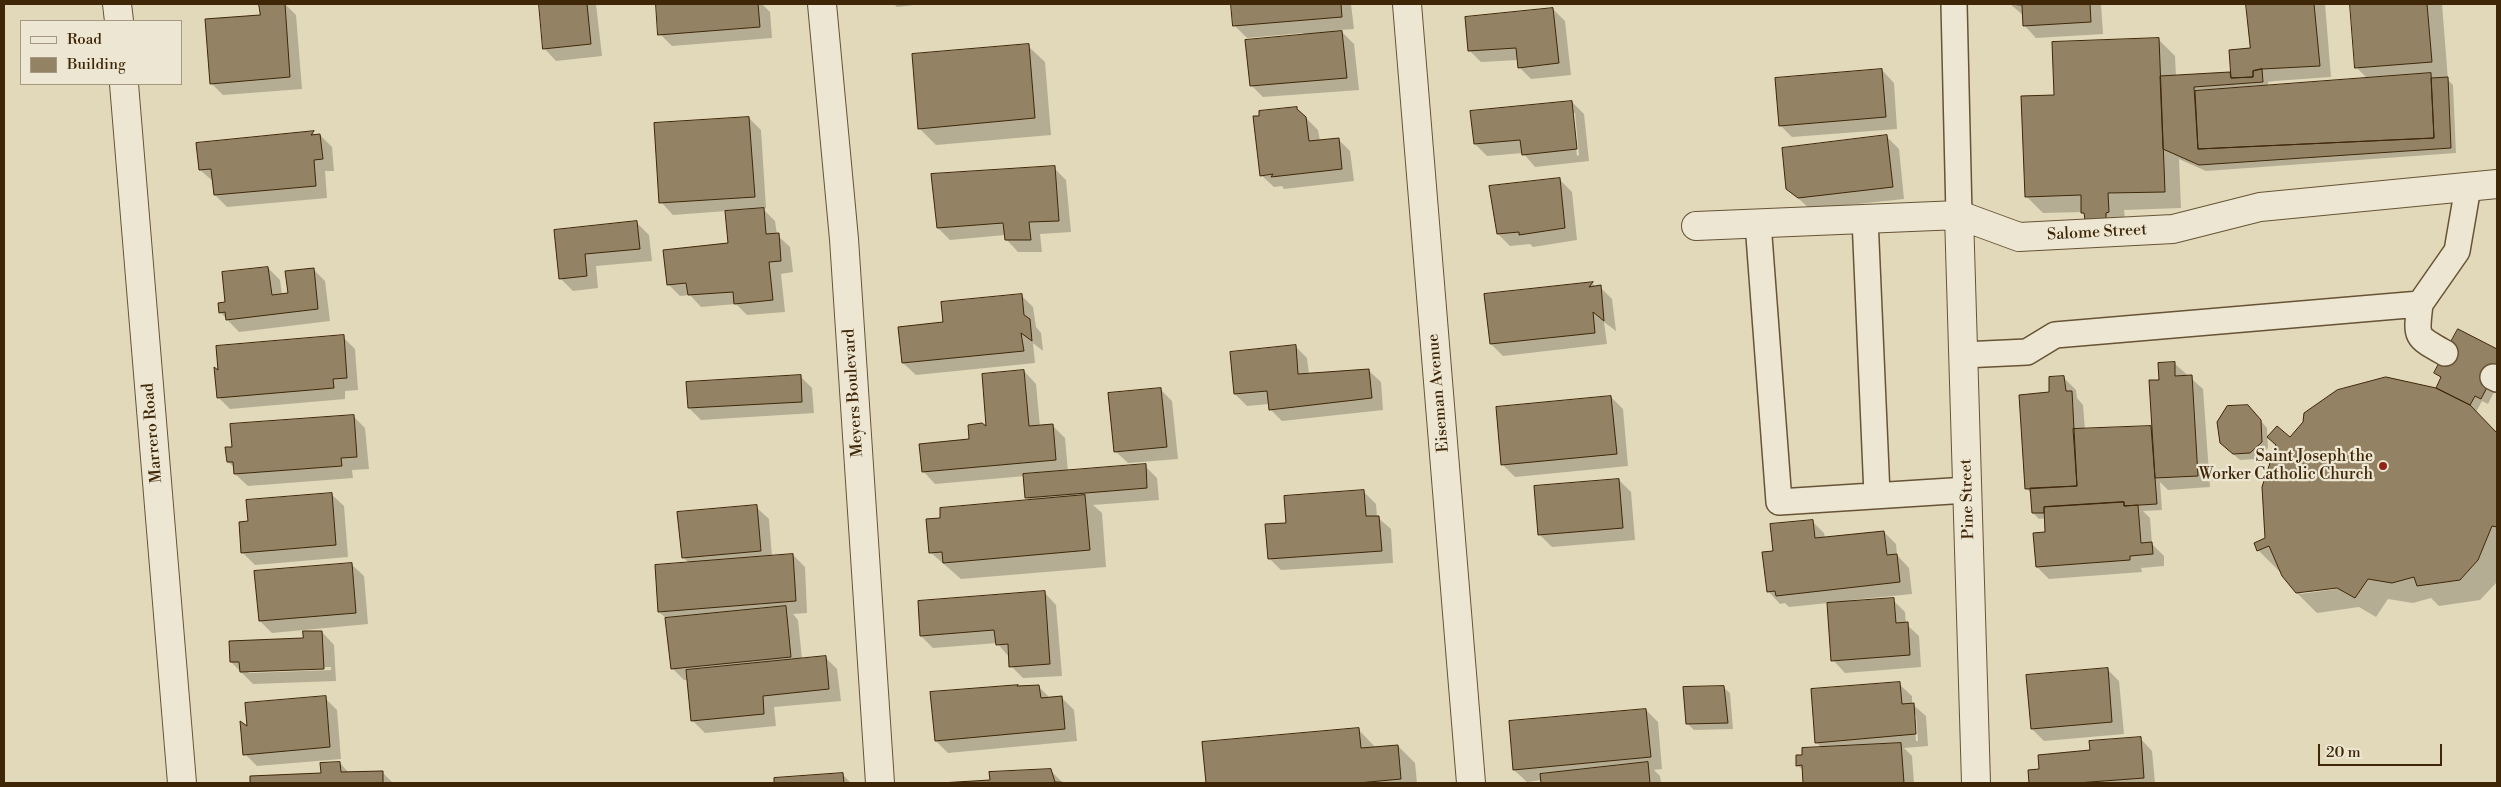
<!DOCTYPE html>
<style>
body{margin:0}
#map{position:relative;width:2501px;height:787px;overflow:hidden;background:#e1d9ba;font-family:"Libre Bodoni",serif}
canvas{display:block}
.frame{position:absolute;inset:0;border:5px solid #3f2607;pointer-events:none}
.legend{position:absolute;left:20px;top:20px;width:162px;height:65px;box-sizing:border-box;background:#ece6d2;border:1px solid #a79981;margin:0;padding:6px 9px;list-style:none;font-size:15px;color:#3f2607}
.legend li{display:flex;align-items:center;gap:10px;height:25px}
.legend b{width:25px;border:1px solid #a79981}
.scale{position:absolute;left:2318px;top:744px;width:124px;height:22px;box-sizing:border-box;border:2px solid #3f2607;border-top:0;padding-left:6px;font-size:15px;line-height:18px;white-space:nowrap;color:#3f2607;-webkit-text-stroke:4px #ece6d2;paint-order:stroke}
</style>
<div id="map">
<canvas width="2501" height="787"></canvas>
<div class="frame"></div>
<ul class="legend">
<li><b style="height:6px;background:#ece6d2"></b>Road</li>
<li><b style="height:14px;background:#938364"></b>Building</li>
</ul>
<div class="scale">20 m</div>
</div>
<script>
const c = document.querySelector('canvas').getContext('2d');
c.lineJoin = 'round';
function fillPath(path, color) {
  c.fillStyle = color;
  c.fill(path, 'evenodd');
}
function stroke(path, color, width, dash) {
  c.strokeStyle = color;
  c.lineWidth = width;
  c.lineCap = dash ? 'butt' : 'round';
  c.setLineDash(dash || []);
  c.stroke(path);
}
function write(font, color, halo, rows, align = 'center') {
  c.font = font + ' "Libre Bodoni",serif';
  c.lineWidth = 4.5;
  c.setLineDash([]);
  c.textBaseline = 'middle';
  c.strokeStyle = halo;
  c.fillStyle = color;
  for (const [text, x, y, turn = 0] of rows) {
    c.save();
    c.translate(x, y);
    c.rotate((+turn || 0) * Math.PI / 180);
    c.textAlign = isNaN(turn) ? turn : align;
    if (halo) c.strokeText(text, 0, 0);
    c.fillText(text, 0, 0);
    c.restore();
  }
}
const shadow = new Path2D(`
 M261 4H285L296 15 302 89 223 95 211 83 261 16Z
 M540 4H596L602 56 556 61 544 48Z
 M657 4H762L770 12 772 38 672 46 660 34Z
 M894 4H923L897 7Z
 M1233 4H1351L1354 29 1340 30 1354 44 1359 90 1263 97 1251 85 1303 36V33L1247 38 1234 25Z
 M2010 4H2101L2103 34 2036 38 2024 25V16Z
 M2248 4H2325L2331 77 2275 81 2268 82V87L2368 79 2356 67 2351 4H2442L2448 80 2453 85 2456 153 2206 171 2179 159 2181 208 2124 210 2126 229 2086 216 2083 212 2043 213 2026 196 2056 96 2158 39 2175 56 2176 76 2232 74 2252 50Z
 M1553 9 1565 21 1571 75 1531 79 1519 67 1518 60 1481 62 1469 50Z
 M1028 46 1045 62 1051 135 936 145 919 128Z
 M1882 70 1894 83 1897 129 1792 137 1780 125Z
 M1572 102 1584 114 1589 161 1535 167 1523 153 1487 156 1475 144ZM1572 113H1575L1579 155 1577 156Z
 M1296 108 1318 130 1320 141 1338 139 1350 151 1354 181 1284 189 1282 186 1274 187 1261 175Z
 M749 118 761 130 766 208 763 209 775 221 777 235 790 247 793 272 781 274 785 312 747 315 736 304 701 307 690 295 680 296 668 284 729 245 726 211 673 215 661 202Z
 M313 133 316 136 320 135 332 147 334 171H325L327 198 227 207 215 195 214 182 200 170 198 144Z
 M1886 136 1899 149 1904 199 1810 209 1788 189Z
 M1054 168 1066 180 1071 232 1040 234 1042 252H1018L1006 239 1005 235 950 240 938 228Z
 M1560 180 1572 192 1577 240 1533 247 1530 244 1510 246 1498 234 1491 187Z
 M637 223 649 235 652 261 596 266 598 288 573 291 561 279 556 231Z
 M268 268 280 280 282 295 290 294 313 269 325 281 330 321 239 332 220 312 226 303Z
 M1593 284 1596 287H1600L1612 299 1616 331 1604 322 1607 344 1503 356 1491 344 1485 295Z
 M1021 295 1033 307 1036 327 1041 333 1043 351 1033 343 1035 363 916 375 903 363 945 323Z
 M2458 330 2497 350V386L2488 404 2482 401 2476 412 2497 434V582L2480 600 2439 606 2431 598 2413 603 2388 599 2376 617 2359 607 2317 613 2296 592 2281 570 2279 571 2258 550 2266 538 2291 439 2442 393V379L2436 373ZM2343 585 2344 588 2300 594V591Z
 M343 337 355 349 358 390 345 391V399L230 409 218 397 219 373Z
 M1295 346 1307 358 1309 374 1368 370 1381 382 1383 410 1282 421 1270 409 1269 404 1247 406 1235 394Z
 M2174 363 2203 389 2210 487 2168 490 2160 482 2162 510 2143 511 2150 518 2152 544 2164 556V566L2141 568 2142 572 2049 579 2037 567 2047 533 2046 518 2039 519 2033 513 2032 494 2026 488 2051 393 2064 378 2076 390 2077 398 2083 405 2085 430 2150 427 2153 430 2161 381Z
 M1024 371 1036 384 1040 427 1053 426 1065 438 1068 472 1145 466 1157 478 1159 500 1093 505 1102 513 1106 567 961 579 930 552 942 519 1031 501 1026 497 1025 476 935 484 923 471 987 429Z
 M800 376 812 388 814 413 701 420 689 408Z
 M1160 389 1172 401 1178 459 1128 463 1115 451Z
 M1611 397 1623 409 1628 466 1515 477 1503 465Z
 M2248 406 2267 428 2268 448 2256 459 2240 460 2227 449Z
 M353 416 365 428 369 469 352 470 353 478 248 486 235 474V468L228 462 233 448Z
 M1619 480 1631 492 1635 540 1552 547 1539 534Z
 M1364 492 1376 504 1377 517 1391 529 1393 563 1281 570 1269 558 1287 524Z
 M331 494 344 506 348 557 255 565 243 553 249 522Z
 M756 507 769 519 772 557 793 555 805 567 807 613 793 614 798 620 802 659 825 657 837 669 841 701 774 707 776 726 705 733 693 721 688 680H684L672 668 667 619 659 612 689 563 683 557Z
 M1812 521 1824 533 1825 538 1884 532 1896 544 1897 555 1909 568 1912 594 1852 600V603L1893 600 1905 612 1906 624 1919 636 1921 667 1845 673 1833 660 1828 603 1789 607 1785 603 1780 604 1768 591 1774 552Z
 M351 564 364 576 368 624 272 633 260 621Z
 M1044 592 1056 605 1062 676 1023 678 1011 666 1009 657 997 643 933 648 921 636Z
 M322 632 334 645 336 681 253 684 231 662ZM331 667V670L249 673 246 670Z
 M2107 669 2119 681 2124 734 2044 741 2032 729Z
 M1899 684 1912 696V704L1926 716 1928 746 1904 748 1912 756 1914 783H1804V771L1797 765 1803 756 1822 748 1816 742ZM1914 715H1916L1918 741H1916Z
 M1039 687 1051 699 1062 698 1074 710 1077 741 948 753 936 741Z
 M1723 687 1730 693 1733 729 1694 730 1688 724Z
 M325 698 337 710 341 759 257 766 245 754Z
 M1646 710 1658 722 1662 769 1654 770 1660 776 1661 783H1542V780L1527 782 1514 770Z
 M1358 729 1376 748 1398 746 1415 763 1417 783H1207L1203 743Z
 M2140 738 2152 751 2155 783H2031L2030 771H2040L2091 751Z
 M340 763 349 773 382 772 393 783H251V777L322 774Z
 M1050 770 1063 783H953L991 781Z
 M843 775 851 783H775V780Z`);
const building = new Path2D(`
 M259 4H285L290 77 210 84 205 19 260 15Z
 M539 4H587L591 44 543 49Z
 M656 4H758L760 27 658 35Z
 M1231 4H1341L1342 17 1233 26Z
 M2090 4 2091 22 2023 26 2022 5 2009 4Z
 M2246 4H2314L2320 66 2262 69 2253 71V77L2231 78 2229 50 2250 48Z
 M2350 4H2427L2432 62 2355 68Z
 M1553 8 1559 63 1518 68 1516 48 1468 51 1465 17Z
 M1342 31 1347 78 1250 86 1245 40Z
 M2159 38 2165 192 2108 193 2109 212 2106 213V219L2085 220 2084 213H2081V195L2025 197 2021 96 2054 95 2052 42Z
 M1029 44 1035 118 918 129 912 54Z
 M1882 69 1886 117 1779 126 1775 78Z
 M2262 69 2263 82 2194 87 2198 149 2434 138 2431 78 2448 77 2451 148 2199 165 2163 149 2160 76 2230 72 2231 78 2253 77V71Z
 M2431 73 2434 138 2198 149 2195 91Z
 M1572 101 1577 149 1522 155 1520 140 1474 144 1470 111Z
 M1297 107V109L1306 117 1309 141 1339 138 1342 169 1271 177 1273 174 1260 176 1253 116H1259V111Z
 M749 117 755 197 659 203 654 123Z
 M314 131 311 135 320 134 323 159 314 160 316 186 214 195 211 169 199 170 196 143Z
 M1887 135 1893 187 1798 198 1786 189 1782 148Z
 M1055 166 1059 221 1029 222 1031 240H1005L1003 223 937 228 931 174Z
 M1560 178 1565 228 1519 235V232L1497 234 1489 186Z
 M764 208 766 234 779 233 781 261 769 262 773 300 734 304 733 292 688 295 686 283 667 285 663 250 728 243 725 211Z
 M637 221 640 249 585 254 587 276 559 279 554 230Z
 M268 267 272 295 288 293 285 271 314 268 318 309 226 320 225 312 219 313 218 303 225 302 222 272Z
 M1593 282 1589 287 1601 285 1604 321 1593 312 1595 333 1490 344 1484 294Z
 M1022 294 1024 315 1030 319 1032 341 1021 333 1024 351 902 363 898 327 943 322 941 302Z
 M2458 329 2497 349V368L2481 399 2475 396 2470 405 2436 388 2441 377 2434 373Z
 M344 335 347 378 333 379 334 388 217 398 214 367 218 370 216 346Z
 M1296 345 1298 374 1369 369 1372 398 1269 410 1267 391 1234 394 1230 352Z
 M2175 362V376L2192 375 2198 476 2155 478 2149 380H2159L2158 363Z
 M1024 370 1029 426 1053 424 1056 460 922 472 919 444 969 439 968 425 982 423 986 426 982 374Z
 M801 375 802 402 688 408 686 382Z
 M2064 376 2066 391H2072L2077 486 2025 489 2019 395 2049 392V377Z
 M2386 377 2436 388 2470 405 2497 433V527L2492 526 2478 560 2460 580 2417 586 2414 577 2392 583 2368 579 2355 598 2337 588 2296 593 2282 576 2269 546 2257 551 2254 543 2265 538 2262 487 2276 445 2267 437 2277 426 2290 437 2303 422 2304 413 2337 390Z
 M1161 388 1167 447 1114 452 1108 393Z
 M1611 396 1617 454 1501 465 1496 407Z
 M2248 405 2261 420 2262 442 2250 453 2233 454 2220 443 2217 422 2227 406Z
 M354 415 357 457 341 458 342 466 234 474 233 462H227L225 447H232L230 424Z
 M2151 426 2157 504 2124 506V502L2044 507V513H2032L2030 488 2077 486 2073 429Z
 M1146 464 1147 488 1025 498 1023 474Z
 M1619 479 1623 528 1538 535 1534 486Z
 M1364 490 1366 516H1379L1382 551 1268 559 1265 524 1286 523 1284 496Z
 M332 493 336 545 241 553 239 522 248 521 246 500Z
 M1085 495 1090 550 943 563 942 552 929 553 926 519 940 518V508Z
 M2124 502V506L2138 505 2141 543 2152 542 2153 554 2130 556V560L2036 567 2033 533 2045 532 2044 507Z
 M757 505 761 551 682 558 677 512Z
 M1813 520 1815 538 1884 531 1887 555 1897 554 1900 582 1776 596 1775 591 1767 592 1762 552 1773 551 1770 524Z
 M793 554 796 601 658 612 655 565Z
 M352 563 356 613 259 621 254 571Z
 M1045 591 1050 664 1009 667 1008 644 996 645 994 630 920 636 918 601Z
 M1894 598 1896 623 1908 622 1910 655 1831 661 1827 603Z
 M786 606 791 657 671 669 665 618Z
 M303 631H322L324 669 240 672 239 662H230L229 641 303 638Z
 M826 656 829 689 763 696 764 714 691 721 686 670Z
 M2108 668 2112 722 2031 729 2026 675Z
 M1900 682 1902 704 1914 703 1916 734 1815 743 1811 689Z
 M1018 685 1017 686 1039 685 1041 698 1062 696 1065 729 935 741 930 692Z
 M1724 686 1728 723 1686 724 1683 687Z
 M326 696 330 747 243 755 240 721 247 726 245 703Z
 M1646 709 1651 757 1513 770 1509 721Z
 M1359 728 1361 748 1398 745 1401 779 1358 783H1206L1202 742Z
 M2141 737 2144 778 2077 783H2029L2028 770 2039 769 2038 755 2090 750 2089 741Z
 M1901 743 1904 783H1798H1803L1802 765 1796 766V755H1802V748Z
 M340 762 341 772 383 771V783H250V776L321 773 320 763Z
 M1648 762 1650 783H1541L1540 774Z
 M1051 769 1055 782 1074 783H940L990 780 989 772Z
 M843 773 844 783H774V778Z`);
const lane = new Path2D(`
 M1954 4 1959 215
 M1865 218 1877 495
 M1758 223 1779 502 1967 490
 M2420 304C2416 338 2415 336 2445 353
 M1963 355 2027 352 2055 335 2420 304 2457 251 2468 187
 M2493 377 2497 379`);
const street = new Path2D(`
 M117 4 119 21
 M822 4 844 239 880 783
 M1407 4 1471 783
 M124 84 182 783
 M1959 215 1976 783
 M1696 226 1959 215 2019 237 2173 229 2260 207 2497 184`);
const markers = [
 [2383,466,5,"#8f2418"]
];
const streetNames = [
 ["Salome Street",2097,233,-3],
 ["Meyers Boulevard",854,393,-94],
 ["Eiseman Avenue",1439,393,-95],
 ["Marrero Road",153,433,-95],
 ["Pine Street",1968,499,-92]
];
const poiNames = [
 ["Saint Joseph the",2373,457],
 ["Worker Catholic Church",2373,475]
];
fillPath(shadow, '#0003');
fillPath(building, '#938364');
stroke(building, '#3f2607', 1);
stroke(lane, '#685334', 28);
stroke(street, '#685334', 30);
stroke(lane, '#ece6d2', 25);
stroke(street, '#ece6d2', 28);
for (const [x, y, r, color] of markers) {
  const dot = new Path2D();
  dot.arc(x, y, r, 0, 2 * Math.PI);
  c.fillStyle = color;
  c.fill(dot);
  stroke(dot, '#ece6d2', 2);
}
write('16px', '#3f2607', '#ece6d2', streetNames);
write('16px', '#3f2607', '#ece6d2', poiNames, 'right');
</script>
